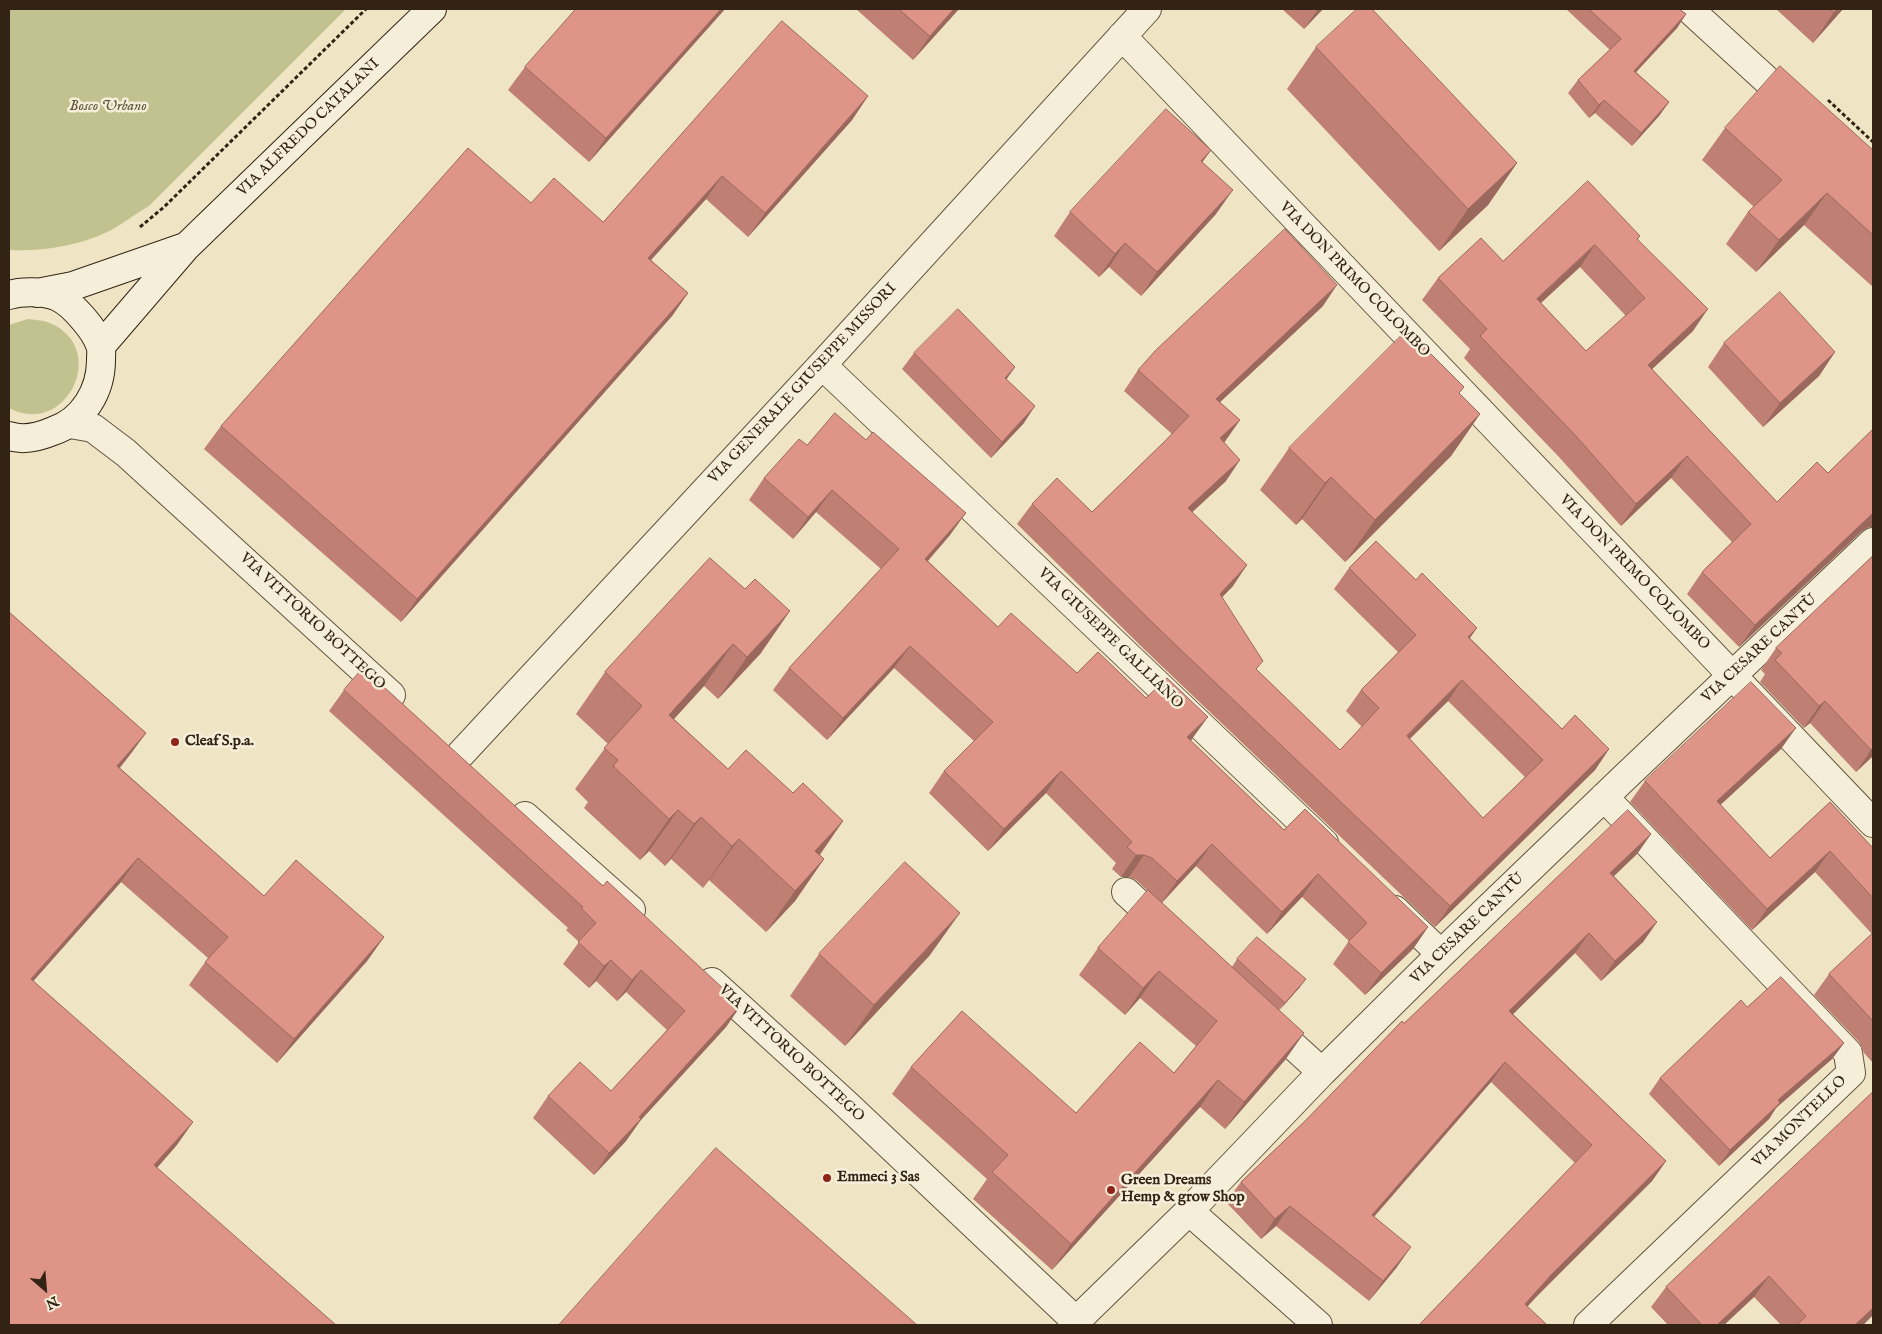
<!DOCTYPE html>
<meta charset="utf-8">
<style>
body{margin:0}
#map{position:relative;width:1882px;height:1334px;overflow:hidden;background:#efe5c5;font-family:"IM FELL English",serif}
canvas{display:block}
.frame{position:absolute;inset:0;border:10px solid #332314;pointer-events:none}
.north{position:absolute;left:20px;top:1264px;width:50px;height:50px;-webkit-text-stroke:4px #f5eed9;paint-order:stroke;rotate:153deg;font-size:14px;font-weight:700;line-height:20px;text-align:center;color:#332314}
.north::after{content:'';display:block;margin:auto;width:18px;height:22px;background:#332314;clip-path:polygon(50% 0,100% 100%,50% 72%,0 100%)}
</style>
<div id="map">
<canvas width="1882" height="1334"></canvas>
<div class="frame"></div>
<div class="north">N</div>
</div>
<script>
const c = document.querySelector('canvas').getContext('2d');
c.lineJoin = 'round';
function fillPath(path, color) {
  c.fillStyle = color;
  c.fill(path, 'evenodd');
}
function stroke(path, color, width, dash) {
  c.strokeStyle = color;
  c.lineWidth = width;
  c.lineCap = dash ? 'butt' : 'round';
  c.setLineDash(dash || []);
  c.stroke(path);
}
function write(font, color, halo, rows, align = 'center') {
  c.font = font + ' "IM FELL English",serif';
  c.lineWidth = 5;
  c.setLineDash([]);
  c.textBaseline = 'middle';
  c.strokeStyle = halo;
  c.fillStyle = color;
  for (const [text, x, y, turn = 0] of rows) {
    c.save();
    c.translate(x, y);
    c.rotate((+turn || 0) * Math.PI / 180);
    c.textAlign = isNaN(turn) ? turn : align;
    if (halo) c.strokeText(text, 0, 0);
    c.fillText(text, 0, 0);
    c.restore();
  }
}
const green = new Path2D(`
 M9 9H346L149 206C137 213 125 222 113 229 84 245 42 252 9 250Z
 M28 319C34 320 41 320 47 322 111 345 68 439 9 408V325Z`);
const path = new Path2D(`
 M1828 100 1873 142
 M140 227 164 207 366 9`);
const street = new Path2D(`
 M1689 9 1795 106
 M1122 36 1873 823
 M822 365 1324 843
 M70 424 93 428 126 453 391 695
 M458 757 822 365 1147 9
 M525 816 631 910
 M1126 892 1165 928
 M1395 910 1441 954
 M712 982 844 1102 1076 1321
 M1267 1022 1322 1072
 M1189 1211 1318 1325
 M1072 1325 1189 1211 1322 1072 1441 954 1625 777 1873 542
 M1588 1325 1851 1073 1848 1053 1604 797`);
const secondary = new Path2D(`
 M37 293 73 286 185 247
 M9 295C22 291 45 291 58 297 73 304 95 330 100 345 102 349 101 356 101 360 101 391 83 421 53 431 39 437 24 441 9 436
 M101 346 186 247 432 9`);
const wall = new Path2D(`
 M576 9H725L589 162 508 90 525 67Z
 M856 9H959L913 60Z
 M1282 9H1323L1304 29Z
 M1566 9H1679L1686 14 1677 28 1636 72 1669 102 1659 116 1632 146 1595 113 1589 118 1568 93 1578 80 1610 50Z
 M1776 9H1843L1813 43Z
 M1316 47 1517 163 1488 205 1439 251 1287 89Z
 M868 96 852 120 748 237 706 199 651 260 688 293 672 316 401 622 204 449 221 426 531 203 603 222Z
 M1725 128 1873 150V287L1804 225 1756 272 1726 244 1748 212 1754 207 1702 160Z
 M1211 150 1202 162 1216 214 1141 296 1109 267 1099 277 1054 236 1070 212Z
 M1640 236 1638 239 1693 331 1652 369 1777 502 1828 473 1873 429V527H1869L1862 531 1739 647 1687 594 1702 572 1732 542 1671 478 1621 526 1559 457 1464 358 1470 349 1422 300 1438 278 1503 261ZM1580 267 1626 316 1586 351 1541 303Z
 M1323 306 1220 402 1240 420 1224 443 1226 481 1192 512 1233 586 1222 597 1257 670 1340 750 1362 727 1346 711 1361 690 1398 652 1334 589 1349 568 1470 638 1562 729 1609 749 1595 770 1435 927 1146 651 1017 524 1032 504 1092 512 1172 434 1124 391 1138 370ZM1448 701 1525 777 1483 818 1410 739Z
 M1724 343 1835 352 1819 376 1763 427 1708 367Z
 M914 353 1015 367 1006 379 1024 423 991 458 902 369Z
 M1460 394 1480 414 1451 456 1345 562 1302 519 1296 525 1260 490 1289 448Z
 M807 445 950 535 928 561 998 627 1077 673 1146 698 1192 739 1191 741 1284 830 1428 927 1413 949 1365 995 1333 964 1349 941 1302 897 1267 934 1196 866 1162 903 1232 967 1237 959 1300 987 1279 1010 1304 1033 1285 1060 1225 1129 1200 1107 1052 1270 973 1199 987 1179 892 1094 911 1067 1076 1113 1174 1073 1196 1046 1140 998 1125 1015 1079 975 1098 948 1148 891 1136 880 1129 877H1121L1112 869 1116 863 1046 793 988 851 929 793 944 771 974 741 894 668 827 740 773 690 789 668 881 569 816 512 793 539 749 500 764 478Z
 M1873 556V756L1856 772 1810 723 1804 728 1760 682 1765 674 1761 670 1776 648Z
 M710 558 761 653 718 699 704 686 674 719 728 769 793 793 843 821 820 855 824 859 795 901 766 932 709 880 703 888 671 859 665 866 649 851 640 860 584 808 588 802 575 789 608 744 576 714 605 672Z
 M9 612 146 733 129 756 120 768 264 896 384 937 367 961 277 1063 189 985 208 958 121 882 33 981 193 1122 176 1146 157 1168 9 1325Z
 M344 690 603 886 741 1005 726 1027 640 1121 626 1141 594 1175 533 1118 548 1096 611 1091 667 1030 626 992 617 1001 596 981 589 988 563 964 579 942 566 930 568 928 329 711Z
 M1781 749 1720 805 1770 858 1830 802 1873 848V1063L1864 1053 1859 1042 1814 995 1829 974 1872 934 1815 872 1752 930 1630 802 1645 781Z
 M1651 834 1637 854 1614 876 1657 922 1643 942 1601 981 1575 953 1513 1014 1666 1161 1652 1181 1538 1295 1527 1307 1419 1325 1575 1163 1491 1082 1374 1217 1397 1267 1369 1301 1276 1226 1261 1239 1226 1202 1241 1182 1304 1122 1404 1023Z
 M819 954 930 955 845 1046 790 996Z
 M1747 1007 1844 1043 1832 1059 1776 1108 1769 1119 1719 1166 1649 1094 1660 1078Z
 M1873 1092V1315L1863 1325H1781L1754 1297 1724 1325H1668L1651 1307 1666 1287Z`);
const shadedWall = new Path2D(`
 M721 9H725L589 162 606 138Z
 M954 9H959L913 60 930 36Z
 M1318 9H1323L1304 29Z
 M1838 9H1843L1813 43 1834 12Z
 M1686 14 1677 28 1625 84 1634 71Z
 M868 96 852 120 748 237 765 213Z
 M1604 100 1595 113 1589 118 1599 105Z
 M1669 102 1659 116 1632 146 1641 133Z
 M1211 150 1194 174 1201 161Z
 M1517 163 1488 205 1439 251 1468 209Z
 M722 176 706 199 632 281 648 258Z
 M1233 190 1216 214 1141 296 1157 272Z
 M1827 193 1804 225 1756 272 1779 240Z
 M1125 243 1109 267 1099 277 1115 254Z
 M1595 245 1580 267 1521 321 1537 299Z
 M1337 285 1323 306 1202 419 1216 399Z
 M688 293 672 316 401 622 417 599Z
 M1708 309 1693 331 1633 387 1648 365Z
 M1835 352 1819 376 1763 427 1780 403Z
 M1015 367 1004 383 1005 378Z
 M1035 406 1024 423 991 458 1002 442Z
 M1480 414 1451 456 1345 562 1375 520Z
 M1240 420 1225 441 1205 459 1220 438Z
 M1687 456 1671 478 1621 526 1636 504Z
 M1240 460 1226 481 1174 529 1188 508Z
 M1331 477 1302 519 1296 525 1325 483Z
 M832 490 816 512 793 539 808 517Z
 M966 513 950 535 910 581 925 559Z
 M1873 513V527H1869L1862 531 1739 647 1755 625Z
 M1247 565 1233 586 1205 615 1220 594Z
 M790 611 761 653 718 699 747 657Z
 M1477 628 1463 648 1468 637Z
 M733 644 704 686 639 757 669 715Z
 M910 646 894 668 827 740 843 718Z
 M1462 680 1448 701 1392 756 1407 736Z
 M1825 701 1810 723 1804 728 1819 706Z
 M1208 717 1192 739 1172 759 1187 737Z
 M1796 728 1781 749 1702 822 1717 801Z
 M146 733 129 756 101 789 117 766Z
 M1873 748V756L1856 772 1871 750Z
 M1609 749 1595 770 1435 927 1450 906Z
 M1061 771 1046 793 988 851 1004 829Z
 M678 810 649 851 640 860 669 819Z
 M701 817 671 859 665 866 694 824Z
 M843 821 814 862 815 851Z
 M1651 834 1637 854 1596 893 1610 873Z
 M739 839 709 880 703 888 732 846Z
 M1212 844 1196 866 1161 903 1177 881Z
 M1830 851 1815 872 1752 930 1767 909Z
 M1136 855H1144L1129 877H1121Z
 M138 858 121 882 14 1003 31 979Z
 M824 859 795 901 766 932 795 891Z
 M1318 874 1302 897 1267 934 1282 912Z
 M960 913 930 955 845 1046 874 1005Z
 M1657 922 1643 942 1601 981 1615 961Z
 M1428 927 1413 949 1365 995 1381 973Z
 M1589 933 1575 953 1495 1032 1509 1011Z
 M384 937 367 961 277 1063 294 1039Z
 M611 960 596 981 589 988 604 966Z
 M641 970 626 992 617 1001 632 980Z
 M1159 971 1140 998 1125 1015 1143 988Z
 M1306 979 1300 987 1279 1011 1285 1003Z
 M741 1005 726 1027 640 1121 626 1141 594 1175 609 1153 639 1117Z
 M1304 1033 1285 1060 1225 1129 1244 1102Z
 M1844 1043 1832 1059 1776 1108 1769 1119 1719 1166 1730 1150 1778 1100Z
 M1505 1062 1491 1082 1357 1236 1372 1215Z
 M1218 1080 1200 1107 1052 1270 1071 1244Z
 M193 1122 176 1146 138 1189 154 1165Z
 M1666 1161 1652 1181 1538 1295 1510 1325 1525 1304 1552 1274Z
 M1290 1206 1276 1226 1261 1239 1275 1219Z
 M1411 1247 1397 1267 1369 1301 1383 1281Z
 M1769 1276 1754 1297 1724 1325H1717Z
 M1873 1308V1315L1863 1325H1855Z`);
const building = new Path2D(`
 M576 9H721L606 138 525 67Z
 M899 9H954L930 36Z
 M1357 9H1372L1517 163 1468 209 1316 47Z
 M1589 9H1679L1686 14 1634 71 1669 102 1641 133 1604 100 1599 105 1578 80 1621 39Z
 M1830 9H1838L1834 12Z
 M782 21 868 96 765 213 722 176 648 258 688 293 417 599 221 426 468 148 531 203 554 178 603 222Z
 M1780 66 1873 150V235L1827 193 1779 240 1748 212 1782 180 1725 128Z
 M1166 109 1211 150 1201 161 1233 190 1157 272 1125 243 1115 254 1070 212Z
 M1588 181 1640 236 1637 239 1708 309 1648 365 1777 502 1817 462 1828 473 1873 429V513L1755 625 1702 572 1751 524 1687 456 1636 504 1575 435 1480 336 1487 329 1438 278 1481 238 1503 261ZM1595 245 1645 298 1586 351 1537 299Z
 M1285 229 1337 285 1216 399 1240 420 1220 438 1240 460 1188 508 1247 565 1220 594 1263 661 1256 669 1340 750 1379 708 1361 690 1416 635 1349 568 1376 541 1416 580 1422 573 1477 628 1468 637 1562 729 1575 715 1609 749 1450 906 1160 630 1032 504 1057 478 1092 512 1164 442 1189 416 1138 370 1156 350ZM1462 680 1543 760 1483 818 1407 736Z
 M1780 292 1835 352 1780 403 1724 343Z
 M958 309 1015 367 1005 378 1035 406 1002 442 914 353Z
 M1407 330 1464 387 1459 393 1480 414 1375 520 1331 477 1325 483 1289 448Z
 M835 413 866 440 873 432 966 513 925 559 998 627 1011 613 1077 673 1098 652 1146 698 1167 678 1208 717 1187 737 1284 830 1305 809 1428 927 1381 973 1348 942 1367 923 1318 874 1282 912 1212 844 1177 881 1152 858 1144 855H1136L1127 847 1132 842 1061 771 1004 829 944 771 993 722 910 646 843 718 789 668 899 549 832 490 808 517 764 478 799 439 807 445Z
 M1873 556V748L1871 750 1825 701 1819 706 1775 660 1782 653 1776 648Z
 M710 558 745 589 755 579 790 611 747 657 733 644 669 715 728 769 746 750 793 793 803 783 843 821 815 851 824 859 795 891 739 839 732 846 701 817 694 824 678 810 669 819 613 766 618 760 604 748 642 706 605 672Z
 M9 612 146 733 117 766 264 896 296 860 384 937 294 1039 205 962 228 937 138 858 31 979 193 1122 154 1165 336 1325H9Z
 M363 668 603 886 607 881 741 1005 639 1117 641 1119 609 1153 548 1096 580 1062 611 1091 685 1011 641 970 632 980 611 960 604 966 578 942 596 923 581 908 583 907 344 690Z
 M1751 682 1796 728 1717 801 1770 858 1830 802 1873 848V898L1830 851 1767 909 1645 781Z
 M1628 810 1651 834 1610 873 1657 922 1615 961 1589 933 1509 1011 1666 1161 1552 1274 1525 1304 1546 1324 1545 1325H1419L1592 1145 1505 1062 1372 1215 1411 1247 1383 1281 1290 1206 1275 1219 1241 1182 1304 1122 1402 1021 1404 1023Z
 M905 862 960 913 874 1005 819 954Z
 M1148 890 1304 1033 1244 1102 1218 1080 1071 1244 992 1172 1008 1155 911 1067 962 1011 1076 1113 1140 1042 1174 1073 1217 1021 1159 971 1143 988 1098 948Z
 M1873 933V1021L1829 974Z
 M1257 937 1306 979 1285 1003 1237 959Z
 M1781 977 1844 1043 1778 1100 1780 1103 1730 1150 1660 1078 1741 1000 1747 1007Z
 M1873 1092V1308L1855 1325H1797L1806 1316 1769 1276 1717 1325H1702L1666 1287Z
 M716 1148 917 1325H559Z`);
const markers = [
 [175,742,5,"#8f2418"],
 [827,1178,5,"#8f2418"],
 [1111,1190,5,"#8f2418"]
];
const parkNames = [
 ["Bosco Urbano",108,107]
];
const streetNames = [
 ["VIA ALFREDO CATALANI",309,128,-44],
 ["VIA DON PRIMO COLOMBO",1354,280,46],
 ["VIA GENERALE GIUSEPPE MISSORI",803,384,-47],
 ["VIA DON PRIMO COLOMBO",1634,573,46],
 ["VIA VITTORIO BOTTEGO",312,622,43],
 ["VIA GIUSEPPE GALLIANO",1110,639,44],
 ["VIA CESARE CANTÙ",1760,649,-43],
 ["VIA CESARE CANTÙ",1468,929,-44],
 ["VIA VITTORIO BOTTEGO",791,1054,43],
 ["VIA MONTELLO",1800,1122,-44]
];
const poiNames = [
 ["Cleaf S.p.a.",185,742],
 ["Emmeci 3 Sas",837,1178],
 ["Green Dreams",1121,1181],
 ["Hemp & grow Shop",1121,1198]
];
fillPath(green, '#c1c28f');
stroke(street, '#625440', 30);
stroke(secondary, '#332314', 30);
stroke(path, '#332314', 3, [4, 2.5]);
stroke(street, '#f5eed9', 28);
stroke(secondary, '#f5eed9', 28);
fillPath(wall, '#bf7f73');
fillPath(shadedWall, '#9b685e');
fillPath(building, '#de9486');
stroke(building, '#9b685e', 1);
for (const [x, y, r, color] of markers) {
  const dot = new Path2D();
  dot.arc(x, y, r, 0, 2 * Math.PI);
  c.fillStyle = color;
  c.fill(dot);
  stroke(dot, '#f5eed9', 2);
}
write('italic 15px', '#5e5339', '#f5eed9', parkNames);
write('15px', '#332314', '#f5eed9', streetNames);
write('bold 15px', '#332314', '#f5eed9', poiNames, 'left');
</script>
